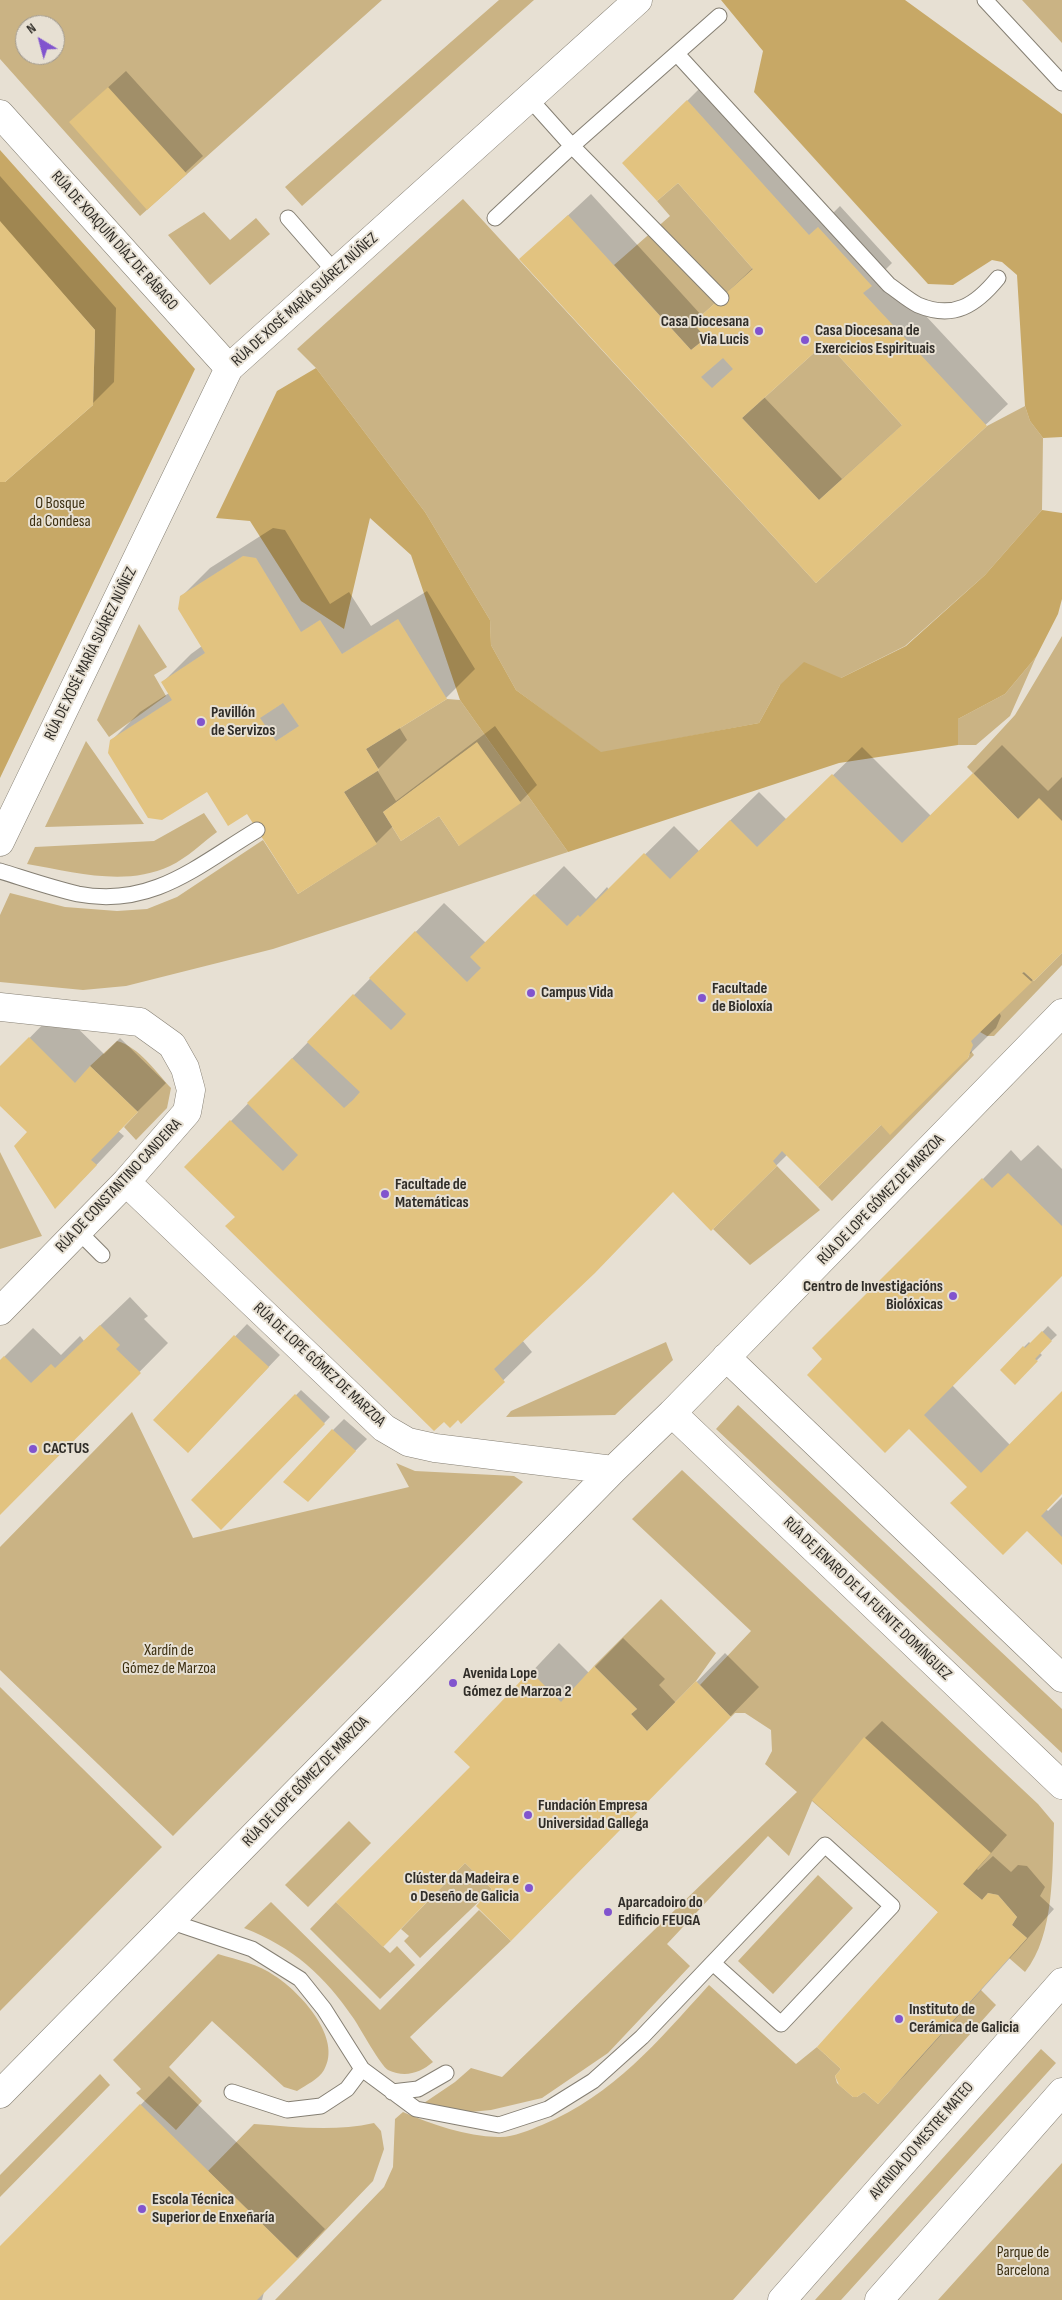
<!DOCTYPE html>
<meta charset="utf-8">
<style>
body{margin:0}
#map{position:relative;width:1062px;height:2300px;overflow:hidden;background:#e7e0d3;font-family:"Sofia Sans Condensed",sans-serif}
canvas{display:block}
.north{position:absolute;left:15px;top:15px;width:50px;height:50px;box-sizing:border-box;background:#e7e0d3;border:1px solid #9e988f;border-radius:50%;rotate:323deg;font-size:14px;font-weight:700;line-height:20px;text-align:center;color:#302d28}
.north::after{content:'';display:block;margin:auto;width:18px;height:22px;background:#8154ce;clip-path:polygon(50% 0,100% 100%,50% 72%,0 100%)}
</style>
<div id="map">
<canvas width="1062" height="2300"></canvas>
<div class="north">N</div>
</div>
<script>
const c = document.querySelector('canvas').getContext('2d');
c.lineJoin = 'round';
function fillPath(path, color) {
  c.fillStyle = color;
  c.fill(path, 'evenodd');
}
function stroke(path, color, width, dash) {
  c.strokeStyle = color;
  c.lineWidth = width;
  c.lineCap = dash ? 'butt' : 'round';
  c.setLineDash(dash || []);
  c.stroke(path);
}
function write(font, color, halo, rows, align = 'center') {
  c.font = font + ' "Sofia Sans Condensed",sans-serif';
  c.lineWidth = 4;
  c.setLineDash([]);
  c.textBaseline = 'middle';
  c.strokeStyle = halo;
  c.fillStyle = color;
  for (const [text, x, y, turn = 0] of rows) {
    c.save();
    c.translate(x, y);
    c.rotate((+turn || 0) * Math.PI / 180);
    c.textAlign = isNaN(turn) ? turn : align;
    if (halo) c.strokeText(text, 0, 0);
    c.fillText(text, 0, 0);
    c.restore();
  }
}
const green = new Path2D(`
 M0 0H382L140 216 0 59ZM25 25H55V55H25Z
 M499 0H534L302 206 285 187Z
 M1022 0H1062V43Z
 M678 183 753 269 693 323 706 338 691 350 614 265 670 216 657 201Z
 M463 199 816 583 987 426 1025 406 1030 421 1043 438 1042 510 985 575 905 646 841 678 780 685 759 723 601 753 516 690 491 645 490 620 425 512 316 368 297 349Z
 M204 212 230 240 256 218 270 234 210 285 168 235Z
 M826 342 902 425 819 500 742 418Z
 M139 624 167 667 154 675 166 696 109 737 97 720Z
 M1062 636V821L1018 819 967 767 1015 715Z
 M1036 657 1010 716 976 745H958V719L1005 694Z
 M447 699 460 700 568 852 273 949 126 986 83 990 0 982V915L10 893 65 907 117 911 147 909 177 897 263 840 298 894 376 844 344 792 379 770 366 749ZM477 743 459 846 439 816 401 841 383 812Z
 M86 741 144 824 45 827Z
 M204 813 217 832C202 843 187 858 170 866 125 887 74 872 27 864L35 847 154 841Z
 M1062 953V965L994 1036H987L980 1032 1022 973 1024 972 1034 981Z
 M117 1041C139 1047 156 1072 171 1088L167 1108 136 1140 124 1127 138 1112 90 1066Z
 M971 1051 974 1055 832 1201 818 1187 881 1125 968 1058Z
 M0 1152 42 1236 0 1249Z
 M777 1166 820 1210 750 1265 713 1229Z
 M666 1342 673 1360 615 1415 506 1417 511 1411Z
 M738 1405 1062 1709V1753L716 1429Z
 M132 1412 193 1538 409 1487 396 1463 415 1471 514 1476 523 1482 173 1836 0 1670V1547Z
 M682 1470 1038 1804 1054 1823C1052 1869 1055 1935 1025 1972L1009 1958 1027 1938 1012 1925 1017 1917 998 1895 988 1893 982 1900 963 1884 938 1912 812 1801 789 1856 768 1836 667 1944 690 1966 608 2053 542 2098 491 2110 460 2113 424 2103 455 2082 471 2068 502 2077 797 1792 765 1764 772 1751 771 1730 745 1713H735L731 1717 700 1685 751 1631 632 1519Z
 M661 1599 716 1653 696 1681 647 1731 631 1714 637 1709 594 1666Z
 M0 1687 162 1847 0 2011Z
 M349 1821 371 1843 308 1907 285 1885Z
 M465 1863 492 1889 420 1958 404 1941 409 1936 401 1929Z
 M818 1875 853 1908 773 1994 738 1961Z
 M271 1902 380 2010 479 1910 511 1941 410 2037 433 2062C420 2073 405 2078 388 2070 381 2066 360 2028 354 2019 324 1975 294 1948 244 1928Z
 M336 1902 390 1953 397 1946 415 1965 380 1999 310 1929Z
 M218 1954C238 1960 258 1964 275 1976 300 1992 343 2038 324 2070 319 2079 306 2085 297 2091L284 2087 212 2021 169 2067 202 2101 176 2130 136 2093 141 2089 113 2060Z
 M709 1985 796 2064 817 2047 841 2069 835 2076 837 2083 853 2097H857L864 2092 878 2104 981 1990 996 2005 733 2300H275L384 2187 393 2167 395 2119 403 2112C433 2125 465 2136 498 2137 512 2138 529 2130 542 2125 615 2094 657 2042 709 1985Z
 M1041 2049 1056 2063 841 2300H815Z
 M100 2074 110 2085 0 2197V2175Z
 M374 2123 381 2131 384 2149 373 2181 298 2259 208 2171 254 2124C295 2127 334 2132 374 2123Z
 M1062 2163V2300H938Z`);
const forest = new Path2D(`
 M721 0H905L1062 114V437L1043 438 1030 421 1025 406 1017 275 1002 262 992 260 953 285 928 284 754 92 763 51Z
 M0 150 195 369 0 778V482H5L93 405 95 330 0 223Z
 M316 368 425 512 490 620 491 645 516 690 601 752 759 723 780 685 804 662 841 678 906 646 985 575 1042 510 1062 513V599L1058 614 1036 657 1005 694 958 719V745L839 763 568 852 460 700 411 555 370 518 344 629 301 601 250 521 216 518 277 391Z`);
const shadow = new Path2D(`
 M126 71 203 156 147 208 70 122Z
 M709 79 831 215 840 206 892 263 884 271 1008 404 816 582 521 259 591 194 702 316 754 267 646 142ZM827 340 903 424 842 479 764 397Z
 M0 176 116 308 114 382 92 404 0 481Z
 M273 528 285 530 330 604 349 592 371 626 427 591 475 669 446 698 399 727 407 740 377 770 396 801 495 726 537 785 520 802 439 815 393 826 376 843 248 812 111 741 140 712 169 693 163 682 191 654 202 646 181 597 210 568Z
 M1002 745 1048 791 1062 777V952L999 1012 1001 1016 996 1028 890 1133 881 1123 787 1155 711 1229 673 1191 522 1340 532 1352 461 1422 237 1216 186 1167 444 903 486 943 564 866 596 899 607 887 609 890 674 826 699 851 759 792 787 820 862 747 931 816Z
 M58 1009 104 1054 120 1038 166 1083 118 1131 124 1136 84 1178 29 1132 0 1104V1068Z
 M1038 1145 1062 1169V1274L952 1385 1010 1445 1062 1393V1493L1046 1509 1048 1511 1062 1497V1563L1029 1531 968 1486 909 1427 983 1179 1011 1150 1021 1161Z
 M130 1297 148 1316 144 1319 168 1343 0 1513V1361L33 1328 61 1355 80 1336 84 1341Z
 M247 1324 280 1355 199 1440 155 1420Z
 M1048 1326 1057 1335 1039 1352 1042 1355 1015 1383 1001 1370 1029 1342 1031 1344Z
 M301 1390 330 1417 221 1529 193 1500Z
 M344 1419 367 1439 307 1500 333 1430Z
 M623 1638 665 1679 659 1685 676 1703 725 1653 759 1687 540 1911 493 1889 471 1767 456 1752 559 1643 589 1673Z
 M882 1721 1007 1835 977 1869 978 1870 993 1856 1011 1872 1018 1865 1027 1866 1045 1887 1040 1896 1054 1909 906 2074 878 2102 843 2069 944 1908 814 1800 865 1738Z
 M169 2076 325 2229 264 2292 262 2300H0V2248Z`);
const building = new Path2D(`
 M108 87 187 174 147 210 69 122Z
 M687 100 809 235 818 227 872 286 863 293 987 426 816 583 519 259 568 215 691 350 706 338 693 323 753 269 678 183 657 201 622 163ZM826 342 902 425 819 500 742 418ZM723 358 733 369 712 388 701 377Z
 M0 221 95 330 93 405 5 482H0Z
 M243 556 256 558 301 632 320 620 342 654 398 619 447 699 366 749 379 770 344 792 377 844 298 894 247 814 228 826 207 792 162 820 148 818 108 753 110 740 172 700 161 682 205 653 178 609 180 596ZM283 703 299 726 276 741 260 718Z
 M477 742 521 803 459 846 439 816 401 841 383 812Z
 M973 773 1018 819 1039 798 1062 821V953L1034 981 1024 972 1022 973 1032 982 971 1041 973 1045 968 1058 890 1135 881 1125 818 1187 782 1151 773 1161 777 1166 711 1231 673 1192 595 1273 494 1369 505 1382 461 1424 458 1420 450 1428 444 1422 434 1431 225 1226 235 1217 184 1167 230 1120 283 1171 298 1155 247 1103 292 1058 344 1108 353 1100 360 1092 307 1042 353 994 391 1030 398 1023 406 1014 369 978 415 931 467 982 481 968 470 957 534 894 567 926 578 915 580 917 644 853 670 879 730 820 757 847 832 774 902 843Z
 M29 1037 75 1083 90 1066 138 1112 91 1160 97 1165 55 1209 14 1146 27 1132 0 1106V1066Z
 M1008 1173 1062 1226V1276L924 1415 981 1473 1062 1391V1494L1041 1516 1062 1537V1565L1027 1531 1003 1555 950 1503 967 1487 909 1429 885 1453 807 1375 822 1359 812 1348 982 1178 992 1188Z
 M100 1325 120 1345 116 1349 141 1373 0 1515V1360L4 1356 31 1383 51 1364 55 1368Z
 M1042 1331 1052 1341 1035 1359 1038 1361 1015 1385 1000 1370 1023 1346 1025 1348Z
 M234 1335 269 1367 188 1453 153 1420Z
 M295 1394 325 1424 221 1530 191 1500Z
 M332 1429 356 1451 308 1502 283 1482Z
 M594 1666 637 1709 631 1714 647 1731 696 1681 731 1717 511 1941 476 1906 492 1889 465 1863 383 1947 336 1902 470 1767 454 1752 530 1671 561 1702Z
 M864 1737 991 1853 963 1884 982 1900 988 1893 998 1895 1017 1917 1012 1925 1027 1938 878 2104 864 2092 857 2097H853L839 2085 835 2076 841 2069 817 2047 938 1912 812 1800Z
 M140 2104 298 2259 257 2300H0V2246Z`);
const lane = new Path2D(`
 M985 0 1062 83
 M677 54 889 285C898 291 908 300 918 305 954 320 976 305 998 278
 M529 98 572 146 721 298
 M288 218 336 273
 M495 218 572 146 719 16
 M0 871C26 879 52 888 78 894 152 908 197 866 257 830
 M78 1231 102 1255
 M169 1921 252 1949 300 1979 324 2009 362 2069 416 2109 499 2125 548 2109 593 2081 642 2037 825 1845 892 1906 781 2024 713 1963
 M232 2092 287 2110 321 2106 347 2089 362 2069
 M392 2092 418 2089 446 2073`);
const street = new Path2D(`
 M0 114 229 368
 M0 842 229 368 638 0
 M0 1007 140 1022 172 1045 185 1068 191 1090 187 1112 126 1182 0 1311
 M126 1182 384 1428 408 1442 435 1448 613 1470
 M726 1357 1062 1678
 M672 1413 1062 1785
 M0 2094 613 1470 672 1413 1062 1013`);
const primary = new Path2D(`
 M782 2300 1062 1982
 M879 2300 1062 2092`);
const markers = [
 [759,331,5,"#8154ce"],
 [805,340,5,"#8154ce"],
 [201,722,5,"#8154ce"],
 [531,993,5,"#8154ce"],
 [702,998,5,"#8154ce"],
 [385,1194,5,"#8154ce"],
 [953,1296,5,"#8154ce"],
 [33,1449,5,"#8154ce"],
 [453,1683,5,"#8154ce"],
 [528,1815,5,"#8154ce"],
 [529,1888,5,"#8154ce"],
 [608,1912,5,"#8154ce"],
 [899,2019,5,"#8154ce"],
 [142,2209,5,"#8154ce"]
];
const streetNames = [
 ["RÚA DE XOAQUÍN DÍAZ DE RÁBAGO",114,241,48],
 ["RÚA DE XOSÉ MARÍA SUÁREZ NÚÑEZ",305,300,-42],
 ["RÚA DE XOSÉ MARÍA SUÁREZ NÚÑEZ",91,654,-64],
 ["RÚA DE CONSTANTINO CANDEIRA",119,1186,-47],
 ["RÚA DE LOPE GÓMEZ DE MARZOA",881,1200,-46],
 ["RÚA DE LOPE GÓMEZ DE MARZOA",319,1365,43],
 ["RÚA DE JENARO DE LA FUENTE DOMÍNGUEZ",867,1599,44],
 ["RÚA DE LOPE GÓMEZ DE MARZOA",306,1782,-46],
 ["AVENIDA DO MESTRE MATEO",922,2141,-49]
];
const poiNames = [
 ["Casa Diocesana",749,322,"right"],
 ["Via Lucis",749,340,"right"],
 ["Casa Diocesana de",815,331],
 ["Exercicios Espirituais",815,349],
 ["Pavillón",211,713],
 ["de Servizos",211,731],
 ["Facultade",712,989],
 ["de Bioloxía",712,1007],
 ["Campus Vida",541,993],
 ["Facultade de",395,1185],
 ["Matemáticas",395,1203],
 ["Centro de Investigacións",943,1287,"right"],
 ["Biolóxicas",943,1305,"right"],
 ["CACTUS",43,1449],
 ["Avenida Lope",463,1674],
 ["Gómez de Marzoa 2",463,1692],
 ["Fundación Empresa",538,1806],
 ["Universidad Gallega",538,1824],
 ["Clúster da Madeira e",519,1879,"right"],
 ["o Deseño de Galicia",519,1897,"right"],
 ["Aparcadoiro do",618,1903],
 ["Edificio FEUGA",618,1921],
 ["Instituto de",909,2010],
 ["Cerámica de Galicia",909,2028],
 ["Escola Técnica",152,2200],
 ["Superior de Enxeñaría",152,2218]
];
const parkNames = [
 ["O Bosque",60,504],
 ["da Condesa",60,522],
 ["Xardín de",169,1651],
 ["Gómez de Marzoa",169,1669],
 ["Parque de",1023,2253],
 ["Barcelona",1023,2271]
];
fillPath(green, '#cab384');
fillPath(forest, '#c7a866');
fillPath(shadow, '#0003');
fillPath(building, '#e2c380');
stroke(lane, '#857f73', 17);
stroke(street, '#857f73', 29);
stroke(primary, '#857f73', 29);
stroke(lane, '#fff', 15);
stroke(street, '#fff', 28);
stroke(primary, '#fff', 28);
for (const [x, y, r, color] of markers) {
  const dot = new Path2D();
  dot.arc(x, y, r, 0, 2 * Math.PI);
  c.fillStyle = color;
  c.fill(dot);
  stroke(dot, '#e7e0d3', 2);
}
write('16px', '#302d28', '#e7e0d3', streetNames);
write('bold 16px', '#302d28', '#e7e0d3', poiNames, 'left');
write('16px', '#3c2f11', '#e7e0d3', parkNames);
</script>
